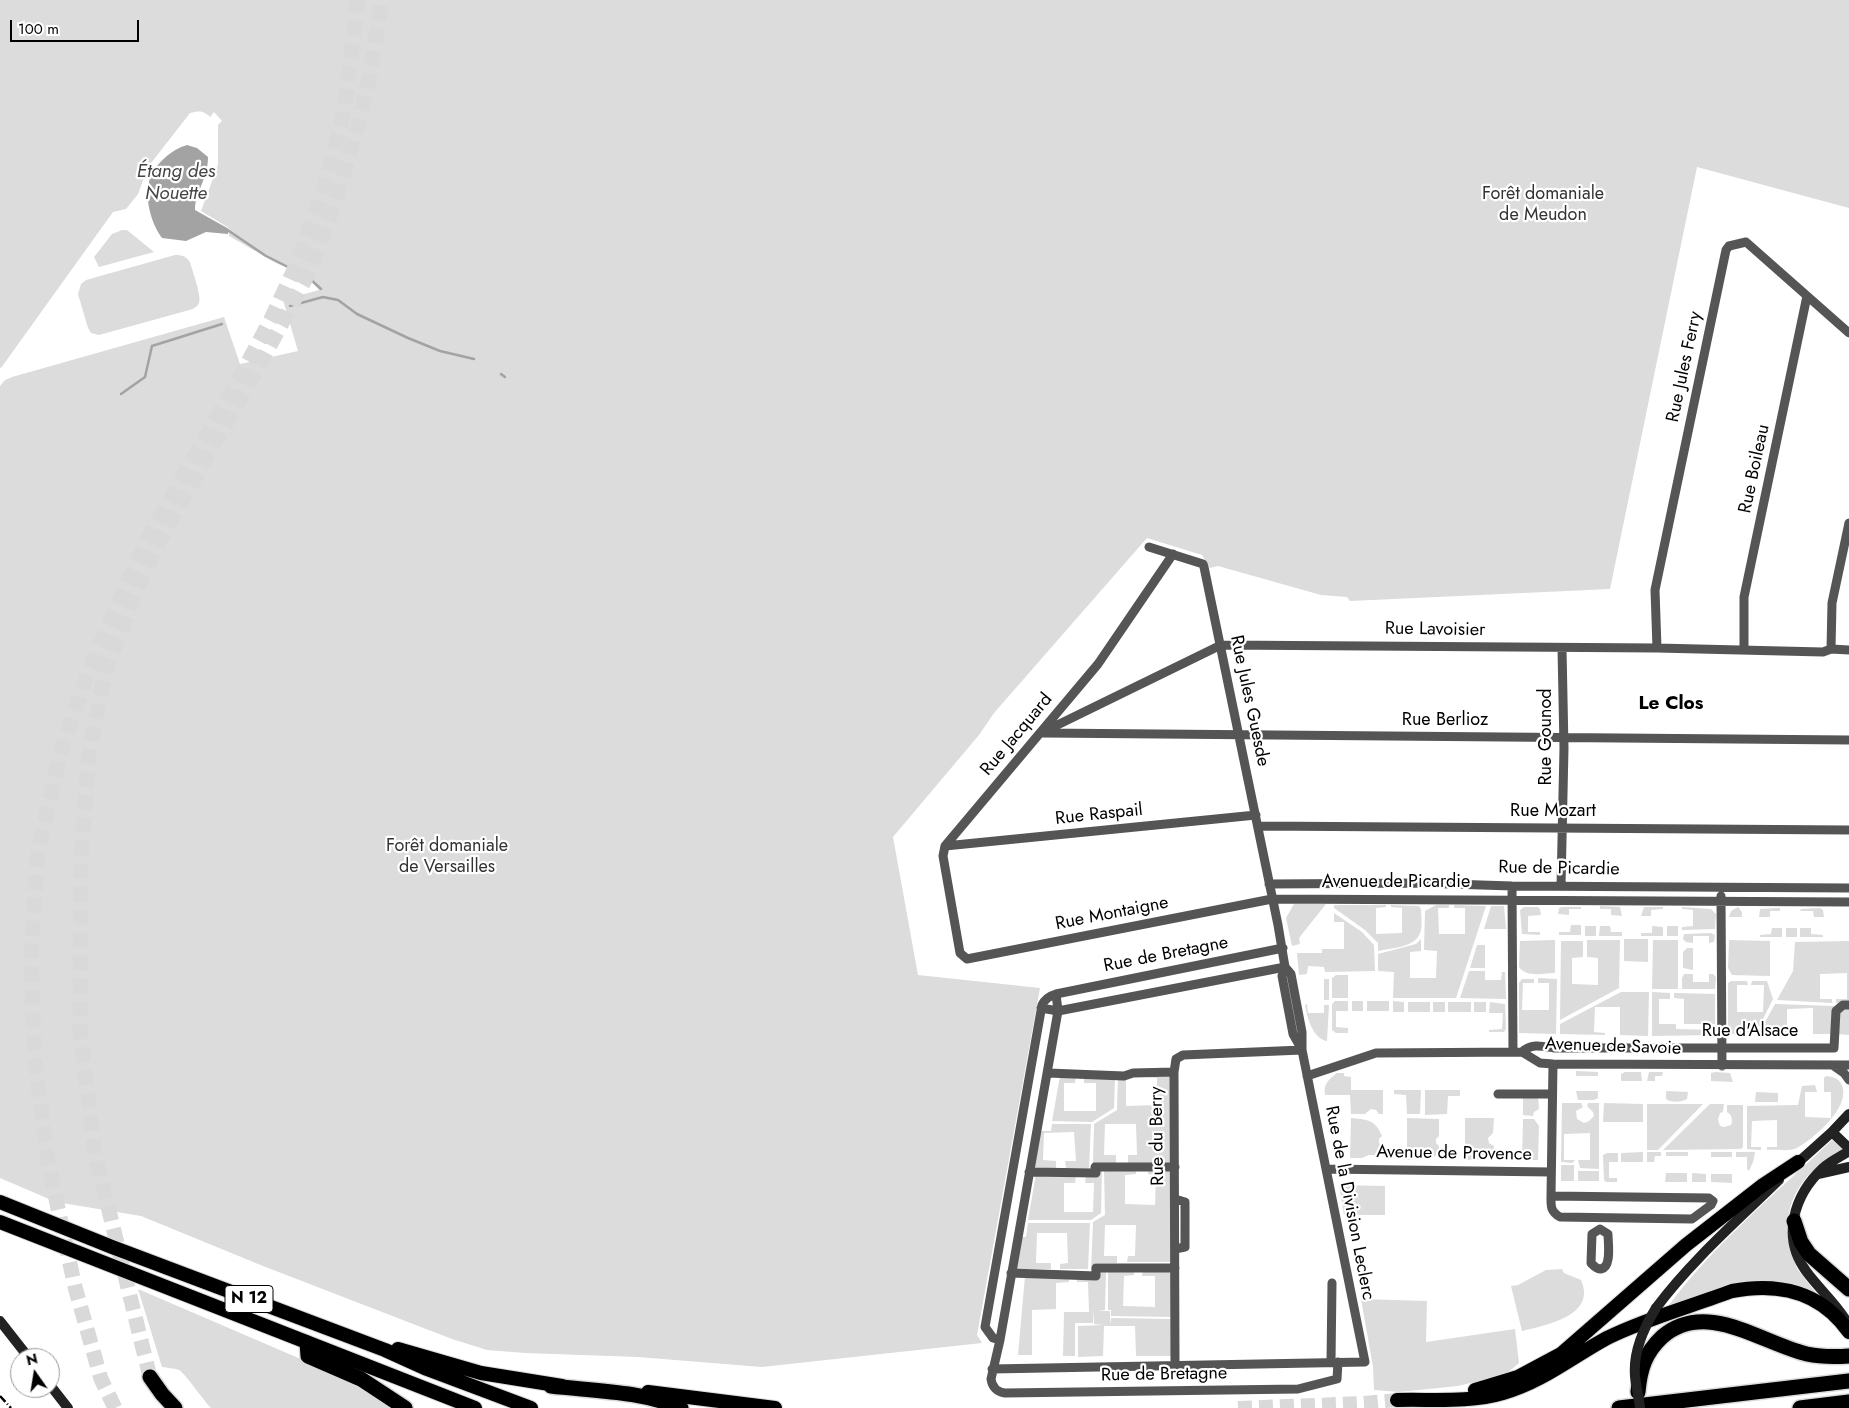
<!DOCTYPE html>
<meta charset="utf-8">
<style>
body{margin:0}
#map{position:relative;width:1849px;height:1408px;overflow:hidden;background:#fff;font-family:Jost,sans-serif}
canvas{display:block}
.north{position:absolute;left:10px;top:1348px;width:50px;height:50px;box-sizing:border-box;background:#fff;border:1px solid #999;border-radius:50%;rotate:347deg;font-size:14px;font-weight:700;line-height:20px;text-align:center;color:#000}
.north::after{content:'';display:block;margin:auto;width:18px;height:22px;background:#000;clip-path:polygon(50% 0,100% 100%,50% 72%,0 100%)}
.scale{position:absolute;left:10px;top:20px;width:129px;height:22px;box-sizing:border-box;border:2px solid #000;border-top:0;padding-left:6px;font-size:15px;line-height:18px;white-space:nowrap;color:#000;-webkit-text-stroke:4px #fff;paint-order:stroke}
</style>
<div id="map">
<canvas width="1849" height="1408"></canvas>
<div class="north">N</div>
<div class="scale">100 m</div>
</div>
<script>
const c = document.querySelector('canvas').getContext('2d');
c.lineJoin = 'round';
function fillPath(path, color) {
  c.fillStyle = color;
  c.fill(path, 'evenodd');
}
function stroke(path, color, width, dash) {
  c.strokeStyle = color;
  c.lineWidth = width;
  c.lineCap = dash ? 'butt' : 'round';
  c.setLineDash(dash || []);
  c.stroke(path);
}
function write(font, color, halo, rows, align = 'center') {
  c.font = font + ' Jost,sans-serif';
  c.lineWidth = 4.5;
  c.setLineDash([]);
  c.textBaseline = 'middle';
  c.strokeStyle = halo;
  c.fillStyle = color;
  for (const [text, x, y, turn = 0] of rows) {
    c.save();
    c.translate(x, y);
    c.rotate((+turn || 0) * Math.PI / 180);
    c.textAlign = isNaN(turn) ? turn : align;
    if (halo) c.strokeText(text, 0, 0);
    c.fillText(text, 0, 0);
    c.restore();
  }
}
const green = new Path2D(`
 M0 0H1849V208L1697 167 1610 589 1350 601 1347 597 1321 595 1218 566 1210 568 1202 555 1147 538 994 713 979 735 893 837 918 975 1040 988 977 1335 982 1343 762 1367 638 1357 525 1353 487 1350 452 1339 263 1266 141 1216 56 1202 0 1178V386L5 380 12 377 224 317 240 364 298 351 283 300 319 290 306 276 276 263 229 236V228L201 211 218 165V125L222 121 214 112 210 117C203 110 199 111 190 113L148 167 138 194 126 209 113 212 1 368 0 367Z
 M122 230H127L154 252 99 267 94 257 112 234Z
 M175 255C182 255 186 256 190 262 192 270 202 296 199 303 198 306 195 307 193 309L99 335 91 333 88 328 78 294 81 284 86 280Z
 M1294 904H1326L1299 938 1300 944 1292 946 1286 918Z
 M1334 905H1386V907L1376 908V934L1402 933V908L1391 907V905L1419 906 1421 909C1421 916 1423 927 1420 933 1415 948 1390 948 1378 951V943L1365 930 1334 908Z
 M1436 905H1449V908H1438L1439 934H1465V908H1454V905L1486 906 1456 998H1393L1394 972 1378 971V954L1416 944 1421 939V951L1410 952V978H1436L1437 951 1424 950 1425 911Z
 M1491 906H1504L1506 929H1484Z
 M1600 906 1620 907 1622 916 1611 915V909H1600Z
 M1524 907H1538L1540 909 1541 915 1528 916V932H1540V935L1522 934 1520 910Z
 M1562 907H1581V909H1569V915L1558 914 1559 908Z
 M1644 907H1663V909L1651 910V916H1641Z
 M1682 907 1711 909 1716 914 1715 929 1682 930V927L1693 926V910L1682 909Z
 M1738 907 1742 912V917H1729L1731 911Z
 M1780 908V911H1770V917H1759L1760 909Z
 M1820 908 1823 910 1824 917H1814L1813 911H1800L1801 909Z
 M1334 913 1362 932 1374 945 1375 971 1325 972 1324 967 1308 966 1307 974 1299 975 1297 953H1322V949H1344V922H1334Z
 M1571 925H1581V935H1559V932H1570Z
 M1585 926H1596V936H1585Z
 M1600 926H1610L1611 932H1622V936H1599Z
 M1652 926 1663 927V936H1641V933H1652Z
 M1667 926H1678V936H1667Z
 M1772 928H1782V937H1760V935L1771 934Z
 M1786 928H1797V937H1786Z
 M1800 928H1811V934L1823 935V937H1800Z
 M1711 933 1715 935 1714 942 1709 943V936H1693V943L1686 942 1683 939 1684 934H1686Z
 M1624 939H1648V962L1624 961Z
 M1555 940V973C1544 973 1527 978 1519 967L1520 941Z
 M1587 940H1620L1619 988 1560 1020 1561 941H1583V957L1572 958V984L1598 985V958L1587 957Z
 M1653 940H1678V989H1652Z
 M1729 940 1770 941V976L1732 975 1728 968Z
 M1849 941V1002L1836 1003V999H1847V973L1820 974V999H1832V1003L1777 1000 1793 971 1795 942Z
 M1477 945H1485V968H1470Z
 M1687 948H1693V970L1683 968V952Z
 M1469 971H1485V980H1501L1502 972H1505L1506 999 1460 998Z
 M1684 974H1693V982H1709V974H1713L1716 977 1715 989H1682V978Z
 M1336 975H1348V998H1332V978Z
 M1538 978 1557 979 1556 1034 1519 1033V983L1522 979H1534V983H1523L1522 1010H1549V983H1538Z
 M1324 979H1329V1000H1324Z
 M1731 981H1747L1748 985H1737V1012H1763L1764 985H1751L1752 981H1767L1773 999 1756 1033 1733 1034 1728 1032V983Z
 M1621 992H1649L1648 1036 1620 1035V1007H1595L1594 1032 1605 1033V1035L1560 1034V1024Z
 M1652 992 1670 993V999H1659V1024H1676V1029L1715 1030 1714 1035 1652 1036Z
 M1674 993 1715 994V1024H1684V999L1674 998Z
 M1335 1001H1348V1011H1336V1027L1348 1028V1033H1336L1332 1030V1004Z
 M1352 1001H1363V1011H1352Z
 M1367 1001H1389V1011H1367Z
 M1393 1001 1404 1002V1012H1393Z
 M1408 1002H1430V1012H1408Z
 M1433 1002H1445V1012H1433Z
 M1448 1002H1471V1012H1448Z
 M1474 1002H1486V1012H1474Z
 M1490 1002 1505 1004 1506 1029 1504 1032H1489V1030L1502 1029 1503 1013H1489Z
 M1307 1004 1308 1013H1324V1005H1329L1327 1041C1313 1039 1307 1017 1305 1005Z
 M1775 1004 1834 1006 1833 1034H1813V1008L1787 1009V1033H1759Z
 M1849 1008V1035L1836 1034 1840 1010Z
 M1576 1071 1598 1072V1076H1576Z
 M1625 1072H1641L1642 1081H1621V1074Z
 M1649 1072H1663L1662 1076H1655V1081H1647Z
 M1715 1072 1730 1073 1733 1082 1711 1081V1073Z
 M1337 1073H1344V1076L1351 1077V1090H1383V1114H1379L1376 1110 1371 1109 1365 1114H1351L1350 1095H1325C1323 1084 1329 1079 1337 1073Z
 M1146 1074H1172L1173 1163H1128V1155H1137L1136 1124H1105L1104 1155H1116V1163H1093L1094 1124 1117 1110 1118 1077H1126V1106L1157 1105V1078L1146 1077Z
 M1060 1076H1076L1075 1083H1064V1111H1096V1083H1084V1076L1115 1077 1114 1108 1092 1122 1052 1121Z
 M1826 1076C1835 1077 1841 1079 1843 1089 1847 1110 1814 1138 1797 1148 1790 1152 1775 1149 1767 1150V1147H1777V1120L1752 1121 1751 1147H1761V1150L1747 1149V1106L1798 1105 1802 1086 1815 1085 1817 1092H1805V1117L1831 1118V1092H1824V1078Z
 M1394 1090H1421L1420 1114H1407L1406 1095 1394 1094Z
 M1425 1090H1460V1096H1448L1447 1114 1425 1115Z
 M1576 1091H1598V1098L1594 1100H1578Z
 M1666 1091 1688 1092 1687 1099C1682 1102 1671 1103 1666 1099Z
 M1756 1092 1778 1093V1102H1755Z
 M1523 1097H1538L1539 1109 1534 1112 1533 1116 1523 1115Z
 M1562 1103H1581L1583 1107 1576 1111 1577 1119 1584 1123 1589 1121 1594 1116 1593 1112 1587 1106 1588 1103H1599V1169L1580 1168 1578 1160H1590V1133L1564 1134V1160H1575L1572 1163 1561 1162Z
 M1604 1103 1643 1104V1122H1603Z
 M1647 1104H1703L1658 1150H1647Z
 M1710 1104H1724L1723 1112 1720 1113 1718 1120 1720 1126 1724 1127 1731 1125C1733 1120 1732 1115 1727 1112V1105H1743V1147L1741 1149 1663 1150Z
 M1351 1118C1366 1119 1376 1120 1382 1136L1379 1139V1143L1382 1146 1383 1155H1369L1362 1158H1350Z
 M1407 1118 1439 1119V1136L1436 1139V1143L1439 1146V1157L1435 1156 1428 1151 1412 1155V1160H1407Z
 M1465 1118H1494L1493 1133 1488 1138 1489 1143 1494 1146V1157L1489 1159 1465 1160Z
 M1523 1119H1534L1539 1126 1538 1160H1522Z
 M1052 1124H1091L1089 1168H1066L1065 1161H1076L1074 1132 1044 1133 1043 1160 1056 1161V1169L1034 1168 1040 1131H1051Z
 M1832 1140 1843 1149C1805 1170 1780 1201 1790 1246 1792 1254 1794 1261 1797 1268 1803 1277 1810 1285 1816 1293L1815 1295 1797 1286 1666 1309C1713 1245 1775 1194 1832 1140Z
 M1643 1152V1162H1621V1153Z
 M1647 1152H1661V1156H1655L1654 1162H1647Z
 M1666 1152H1688V1156H1666Z
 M1711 1152H1732V1157H1711Z
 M1736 1152H1755L1753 1162 1749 1171 1747 1169V1157H1736Z
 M1607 1153H1618V1162H1609V1178H1617V1182H1606L1604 1180 1603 1155Z
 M1561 1165H1574V1181H1561Z
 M1102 1168 1101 1213 1091 1220H1028L1036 1174 1076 1175 1075 1183H1064V1212H1093L1094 1183H1085L1086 1175Z
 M1104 1169H1136V1174L1125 1175V1204L1155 1205 1156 1175 1148 1174V1169H1172L1173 1262H1127L1128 1256H1135L1136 1225H1105L1104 1256H1117V1263H1095L1094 1270H1091L1093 1222 1105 1215Z
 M1578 1171H1599V1181H1578Z
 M1666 1173H1687V1182H1665Z
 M1692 1173 1706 1174V1182H1692Z
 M1711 1174H1732V1183L1711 1182Z
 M1339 1185 1385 1186V1215H1344Z
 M1028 1223H1090L1088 1269H1060V1264L1068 1263 1067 1233H1037L1036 1263H1051V1269H1016L1021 1237H1026Z
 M1098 1269 1106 1270 1105 1310 1098 1311H1110V1325L1111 1318 1173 1319 1174 1356H1136L1135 1326H1104L1103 1356 1078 1357V1326L1104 1325 1094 1324V1310L1093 1323H1075V1356H1063L1064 1312H1089L1088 1282H1077V1278Z
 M1562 1269 1564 1273 1581 1280C1597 1316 1546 1325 1522 1331L1511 1286 1518 1285 1546 1270Z
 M1108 1270H1134V1275L1124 1276 1123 1306 1155 1307V1276H1142L1143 1270H1173V1317L1111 1316V1310H1108Z
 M1025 1276 1069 1278V1282L1056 1283V1309L1032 1310V1355H1018Z
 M138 1289 331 1372 355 1384 394 1408H211C203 1400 185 1373 179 1370 174 1368 167 1368 162 1367Z
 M1361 1299 1427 1301 1426 1342 1515 1329 1519 1363 1506 1374 1458 1386 1399 1392 1374 1390 1373 1367Z`);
const water = new Path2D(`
 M187 145 197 148 208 157C208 179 195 192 195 210L229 229 228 234 206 232 186 241 162 238C151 223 145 200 149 182 153 165 172 149 187 145Z`);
const stream = new Path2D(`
 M229 231 266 256 308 277 321 289
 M290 306 323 297 338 300 357 314 408 338 440 351 474 359
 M501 374 505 377
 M121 394 145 377 152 346 222 324`);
const trunkTunnel = new Path2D(`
 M1238 1408 1364 1403 1397 1400`);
const motorwayTunnel = new Path2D(`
 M150 1377 95 1154 80 1031 81 857 89 754 105 672 134 597 156 548 206 458 258 368 305 280 319 247 339 190 358 126 370 74 382 0
 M115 1408 101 1379 75 1287 48 1162 34 1052 31 952 38 851 61 751 89 670 122 594 146 542 247 364 271 319 293 272 316 212 325 184 343 116 358 0`);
const minor = new Path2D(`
 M1149 547 1203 564 1204 567 1278 925 1285 967 1282 976 1293 1034 1302 1050
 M1173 554 1098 664 945 846 943 856 960 953 967 959 1272 899 1849 902
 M1657 648 1655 590 1726 250 1729 246 1746 242 1849 333
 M1744 649V597L1807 296
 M1831 649 1832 603 1849 523
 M1043 732 1221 645 1657 648 1823 652 1831 649 1849 650
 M1043 733 1849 740
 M1258 826 1849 830
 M945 846 1256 815
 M1269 884 1419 883 1512 886 1849 888
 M1512 886 1513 1052
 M1561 886 1564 748 1562 648
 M1721 896 1722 1066
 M1285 967 1058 1011 1000 1340 991 1379C992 1387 997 1392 1005 1393L1298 1389 1337 1379 1338 1362
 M1041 1008 1058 1011 1056 994
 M1522 1052C1531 1043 1542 1046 1554 1048H1834L1836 1011 1843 1005H1849
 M1834 1066 1844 1073 1849 1080
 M1048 1073 1124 1076 1133 1073 1174 1072
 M1307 1076 1376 1053 1522 1052 1540 1063 1553 1064 1849 1065
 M1498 1094H1552
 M1326 1169 1551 1172
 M1029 1172 1096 1173 1095 1167H1175
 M1551 1196 1709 1198 1713 1201 1711 1205 1692 1219 1560 1217C1550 1211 1551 1206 1551 1196L1553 1064
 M1175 1199 1185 1202V1247L1175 1249
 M1600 1229 1608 1234C1608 1243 1612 1267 1601 1269 1596 1269 1594 1266 1591 1263L1592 1234Z
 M1011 1273 1096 1276V1268H1175
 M1000 1340 993 1338 985 1327 1042 1005C1045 999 1049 996 1056 994L1283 948
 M1331 1362 1332 1283
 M1175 1365 1174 1072 1176 1059 1183 1055 1302 1050
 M992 1369 1365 1362 1302 1050V1032L1291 974 1285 967`);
const secondary = new Path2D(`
 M1832 1132 1849 1148
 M1793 1167 1832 1132 1849 1114
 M1818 1174 1849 1167
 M1656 1308C1691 1261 1737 1221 1779 1180
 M0 1321 29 1358
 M1847 1322C1836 1303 1819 1289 1806 1271 1781 1237 1794 1195 1823 1168 1831 1161 1840 1157 1849 1151
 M50 1385 68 1408`);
const trunk = new Path2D(`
 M0 1202 112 1247 385 1350 427 1369 531 1408
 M0 1222 475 1408
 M398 1349 481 1373 562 1386
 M1475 1390 1518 1377 1561 1354 1686 1245 1763 1185 1798 1162
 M648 1392 775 1408
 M1397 1400C1432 1399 1469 1403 1503 1393 1542 1382 1572 1357 1607 1338 1645 1319 1692 1306 1732 1291 1779 1282 1821 1292 1849 1332`);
const motorway = new Path2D(`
 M1794 1221 1801 1242 1809 1254 1849 1289
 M307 1343 308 1356 361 1379 405 1408
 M150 1377 162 1394 175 1408
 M551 1386C594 1391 641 1391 681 1408
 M1638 1392C1640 1369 1645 1353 1662 1337 1706 1299 1761 1343 1807 1354 1821 1357 1835 1357 1849 1356
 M1619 1408 1849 1381
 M1800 1408 1849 1402`);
const rail = new Path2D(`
 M0 1396 11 1408`);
const secondaryBridge = new Path2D(`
 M1640 1408C1639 1397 1636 1387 1635 1376 1633 1352 1643 1329 1656 1308`);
const shields = [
 [249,1299,48]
];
const shieldNames = [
 ["N 12",249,1299]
];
const parkNames = [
 ["Forêt domaniale",1543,195],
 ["de Meudon",1543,216],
 ["Forêt domaniale",447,847],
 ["de Versailles",447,868]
];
const streetNames = [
 ["Rue Jules Ferry",1685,367,-78],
 ["Rue Boileau",1755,469,-78],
 ["Rue Lavoisier",1435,630,1],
 ["Rue Jules Guesde",1249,701,78],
 ["Rue Berlioz",1445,721],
 ["Rue Jacquard",1017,735,-50],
 ["Rue Gounod",1547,737,-90],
 ["Rue Mozart",1553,812],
 ["Rue Raspail",1099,815,-6],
 ["Rue de Picardie",1559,869,1],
 ["Avenue de Picardie",1396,883],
 ["Rue Montaigne",1112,914,-11],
 ["Rue de Bretagne",1166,955,-11],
 ["Rue d'Alsace",1750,1032],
 ["Avenue de Savoie",1613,1047,2],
 ["Rue du Berry",1158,1136,-91],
 ["Avenue de Provence",1454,1154,1],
 ["Rue de la Division Leclerc",1349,1203,79],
 ["Rue de Bretagne",1164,1375,-1]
];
const waterNames = [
 ["Étang des",176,172],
 ["Nouette",176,194]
];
const neighbourhoodNames = [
 ["Le Clos",1671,704]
];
fillPath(green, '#dcdcdc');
fillPath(water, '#a3a3a3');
stroke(stream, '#a3a3a3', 2.5);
stroke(trunkTunnel, '#d9d9d9', 14, [14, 7]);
stroke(motorwayTunnel, '#d9d9d9', 15, [15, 8]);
stroke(trunk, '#dbdbdb', 16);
stroke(motorway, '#dbdbdb', 18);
stroke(minor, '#555', 9);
stroke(secondary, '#222', 10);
stroke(trunk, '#000', 14);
stroke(motorway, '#000', 15);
stroke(rail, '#000', 2.5, [8, 2.5, 1, 2.5]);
stroke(secondaryBridge, '#222', 10);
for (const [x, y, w] of shields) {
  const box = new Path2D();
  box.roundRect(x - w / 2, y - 13.5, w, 27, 4);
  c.fillStyle = '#fff';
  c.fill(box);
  stroke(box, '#000', 1);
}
write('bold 16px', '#000', null, shieldNames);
write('18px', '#333', '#fff', parkNames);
write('18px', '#000', '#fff', streetNames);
write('italic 19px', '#444', '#fff', waterNames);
write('bold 19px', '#000', '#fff', neighbourhoodNames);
</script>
